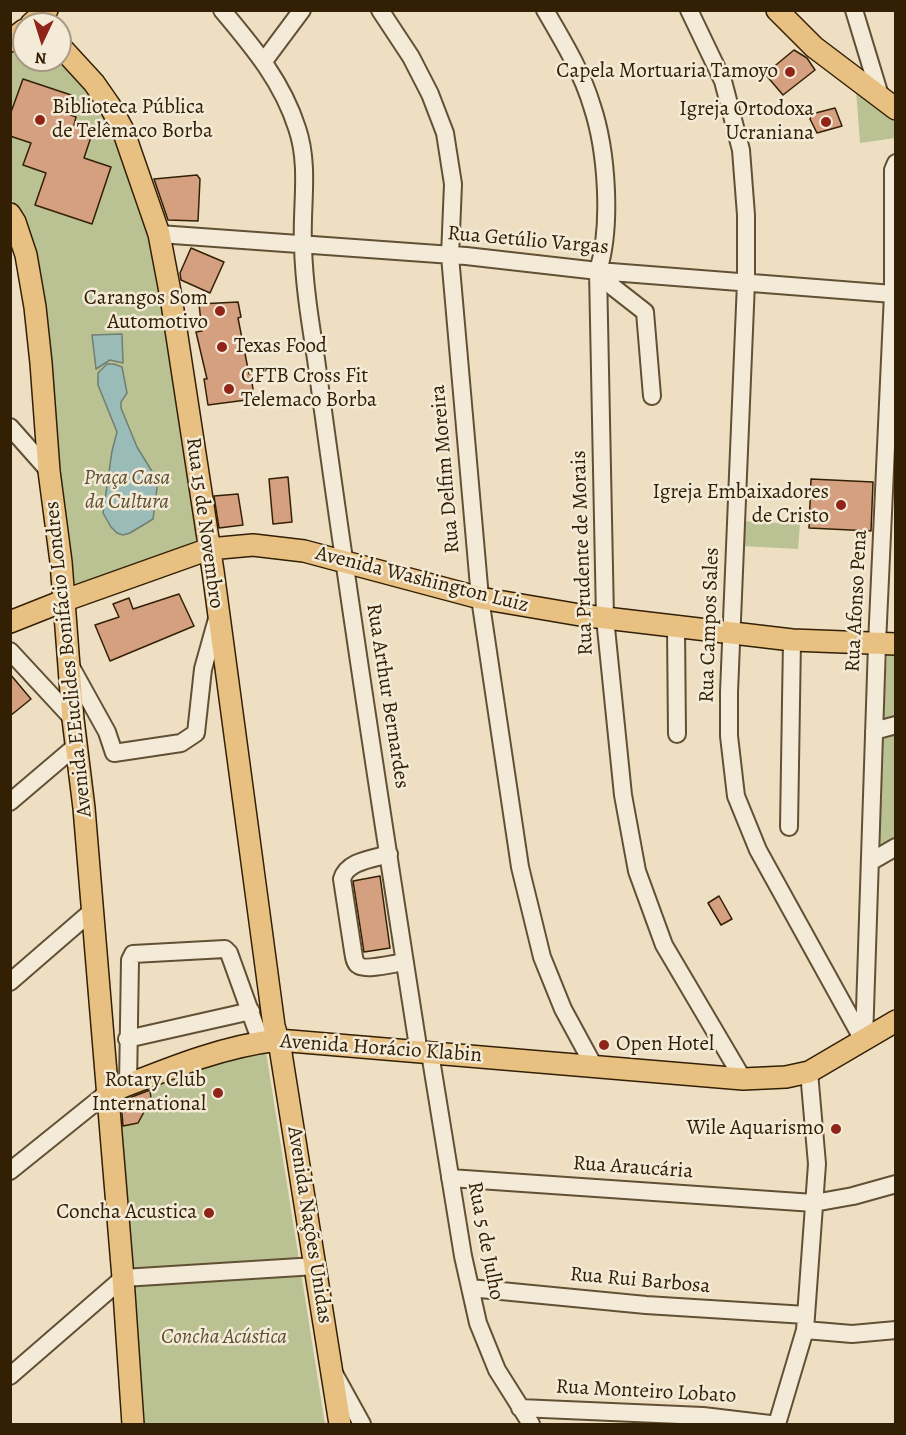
<!DOCTYPE html>
<meta charset="utf-8">
<style>
body{margin:0}
#map{position:relative;width:906px;height:1435px;overflow:hidden;background:#eedfc3;font-family:Alegreya,serif}
canvas{display:block}
.frame{position:absolute;inset:0;border:12px solid #332004;pointer-events:none}
.north{position:absolute;left:12px;top:12px;width:60px;height:60px;box-sizing:border-box;background:#f4ead8;border:2px solid #a79983;border-radius:50%;rotate:184deg;font-size:16px;font-weight:700;line-height:24px;text-align:center;color:#332004}
.north::after{content:'';display:block;margin:auto;width:21px;height:27px;background:#8f2418;clip-path:polygon(50% 0,100% 100%,50% 72%,0 100%)}
</style>
<div id="map">
<canvas width="906" height="1435"></canvas>
<div class="frame"></div>
<div class="north">N</div>
</div>
<script>
const c = document.querySelector('canvas').getContext('2d');
c.lineJoin = 'round';
function fillPath(path, color) {
  c.fillStyle = color;
  c.fill(path, 'evenodd');
}
function stroke(path, color, width, dash) {
  c.strokeStyle = color;
  c.lineWidth = width;
  c.lineCap = dash ? 'butt' : 'round';
  c.setLineDash(dash || []);
  c.stroke(path);
}
function write(font, color, halo, rows, align = 'center') {
  c.font = font + ' Alegreya,serif';
  c.lineWidth = 5;
  c.setLineDash([]);
  c.textBaseline = 'middle';
  c.strokeStyle = halo;
  c.fillStyle = color;
  for (const [text, x, y, turn = 0] of rows) {
    c.save();
    c.translate(x, y);
    c.rotate((+turn || 0) * Math.PI / 180);
    c.textAlign = isNaN(turn) ? turn : align;
    if (halo) c.strokeText(text, 0, 0);
    c.fillText(text, 0, 0);
    c.restore();
  }
}
const green = new Path2D(`
 M24 37V60H60L106 106 149 216 205 537 66 593 34 263 15 205 11 198V48Z
 M856 90 895 111V138L860 143Z
 M743 521 800 524 798 549 742 546Z
 M895 652V843L875 855 887 653Z
 M266 1052 325 1424H144L118 1103 217 1053Z`);
const water = new Path2D(`
 M122 334 123 363 110 360 96 369 92 335Z
 M107 364H114L122 367 127 393 121 402V408L137 447 153 473 157 488 153 519 130 533 123 535 117 533 111 527 103 513 112 451 117 432 98 385V373Z`);
const building = new Path2D(`
 M794 50 807 58 815 70 783 95 765 74Z
 M23 79 74 96 68 114 76 117 74 125 93 131 84 158 111 167 92 224 35 205 46 173 23 165 31 143 10 136V115Z
 M835 108 842 126 817 133 810 119 812 114Z
 M197 175 200 179 198 221 168 220 154 179Z
 M191 248 224 262 210 293 181 280 180 273Z
 M238 302 241 317 238 318 249 374 251 373 254 399 208 405 204 379H207L196 332 202 331 199 304Z
 M288 477 292 522 273 524 269 479Z
 M811 479 873 482 871 531 809 528Z
 M238 494 243 525 219 528 214 496Z
 M179 594 194 626 110 661 95 625 119 617 113 604 129 598 133 609Z
 M10 674 31 699 10 716Z
 M380 876 390 948 364 952 353 881Z
 M719 896 732 919 721 925 708 903Z
 M150 1090 151 1099 138 1123 123 1126 121 1101Z`);
const minor = new Path2D(`
 M222 10C253 47 282 81 297 128 310 166 301 206 303 246 304 284 310 321 316 359 347 590 383 822 419 1053
 M380 10 411 57 430 94 445 133 453 184 450 256 480 598 520 867 542 957 563 1009 595 1068
 M545 10C563 41 582 72 592 106 607 151 612 226 598 271L605 618 623 795 637 871 664 945 743 1079
 M689 10 723 81 741 150 746 215V282L729 692V736L736 796 758 850 863 1040
 M854 10 881 99
 M264 61 302 10
 M159 234 466 256 598 271 893 294
 M603 271 613 287 645 312 652 396
 M10 427 49 471
 M676 627 677 734
 M10 651 73 719
 M71 667 107 732 114 753 181 743 196 733 203 669 217 619
 M874 731 896 725
 M10 802 77 745
 M789 827 792 640
 M389 854C372 859 347 861 342 879L353 951C354 956 354 962 358 965 365 971 395 963 405 962
 M870 862 896 847
 M10 982 92 911
 M127 1039 251 1011
 M864 1040 877 644 893 294V170L896 163
 M430 1053 463 1256 478 1323 497 1370 531 1424
 M128 1085 130 960 133 954 225 949 229 953 261 1042
 M10 1171 107 1093
 M450 1178 814 1203 853 1196 896 1184
 M470 1288 646 1305 806 1315
 M805 1330 852 1334 896 1330
 M335 1375 362 1424
 M10 1376 123 1278 316 1266
 M520 1408 703 1416 770 1424
 M777 1424 805 1330 817 1164 809 1072`);
const major = new Path2D(`
 M777 10 814 47 896 109
 M31 24 47 10
 M10 41 24 30
 M60 46 94 83 110 106 123 130 159 234 171 297 213 571 274 1026 280 1047 340 1424
 M10 214 15 222 26 255 35 307 41 363 49 471 61 562 73 719 84 808 123 1278 133 1424
 M10 622 63 601 209 549 253 545 304 551 480 598 580 615 792 640 896 644
 M107 1093C163 1071 218 1047 278 1040L743 1079 786 1077 809 1072 896 1021`);
const markers = [
 [790,72,6,"#8f2418"],
 [40,120,6,"#8f2418"],
 [826,122,6,"#8f2418"],
 [220,311,6,"#8f2418"],
 [222,347,6,"#8f2418"],
 [229,389,6,"#8f2418"],
 [841,505,6,"#8f2418"],
 [604,1045,6,"#8f2418"],
 [218,1093,6,"#8f2418"],
 [836,1129,6,"#8f2418"],
 [209,1213,6,"#8f2418"]
];
const poiNames = [
 ["Capela Mortuaria Tamoyo",778,72],
 ["Biblioteca Pública",52,108,"left"],
 ["de Telêmaco Borba",52,132,"left"],
 ["Igreja Ortodoxa",814,110],
 ["Ucraniana",814,134],
 ["Carangos Som",208,299],
 ["Automotivo",208,323],
 ["Texas Food",234,347,"left"],
 ["CFTB Cross Fit",241,377,"left"],
 ["Telemaco Borba",241,401,"left"],
 ["Igreja Embaixadores",829,493],
 ["de Cristo",829,517],
 ["Open Hotel",616,1045,"left"],
 ["Rotary Club",206,1081],
 ["International",206,1105],
 ["Wile Aquarismo",824,1129],
 ["Concha Acustica",197,1213]
];
const streetNames = [
 ["Rua Getúlio Vargas",528,241,5],
 ["Rua Delfim Moreira",446,469,-95],
 ["Rua 15 de Novembro",204,523,82],
 ["Rua Prudente de Morais",583,553,-92],
 ["Avenida Washington Luiz",422,580,14],
 ["Rua Afonso Pena",857,601,-87],
 ["Rua Campos Sales",710,625,-88],
 ["Avenida EEuclides Bonifácio Londres",69,659,-96],
 ["Rua Arthur Bernardes",387,696,81],
 ["Avenida Horácio Klabin",381,1049,4],
 ["Rua Araucária",633,1168,4],
 ["Avenida Nações Unidas",309,1225,81],
 ["Rua 5 de Julho",485,1241,79],
 ["Rua Rui Barbosa",640,1281,5],
 ["Rua Monteiro Lobato",646,1392,3]
];
const parkNames = [
 ["Praça Casa",127,479],
 ["da Cultura",127,503],
 ["Concha Acústica",224,1338]
];
fillPath(green, '#bac193');
fillPath(water, '#9abcb8');
stroke(water, '#717e70', 1.5);
fillPath(building, '#d4a080');
stroke(building, '#332004', 1.5);
stroke(minor, '#625034', 20);
stroke(major, '#332004', 24);
stroke(minor, '#f4ead8', 16);
stroke(major, '#e7c082', 21);
for (const [x, y, r, color] of markers) {
  const dot = new Path2D();
  dot.arc(x, y, r, 0, 2 * Math.PI);
  c.fillStyle = color;
  c.fill(dot);
  stroke(dot, '#f4ead8', 2);
}
write('21px', '#332004', '#f4ead8', poiNames, 'right');
write('21px', '#332004', '#f4ead8', streetNames);
write('italic 21px', '#5c502f', '#f4ead8', parkNames);
</script>
